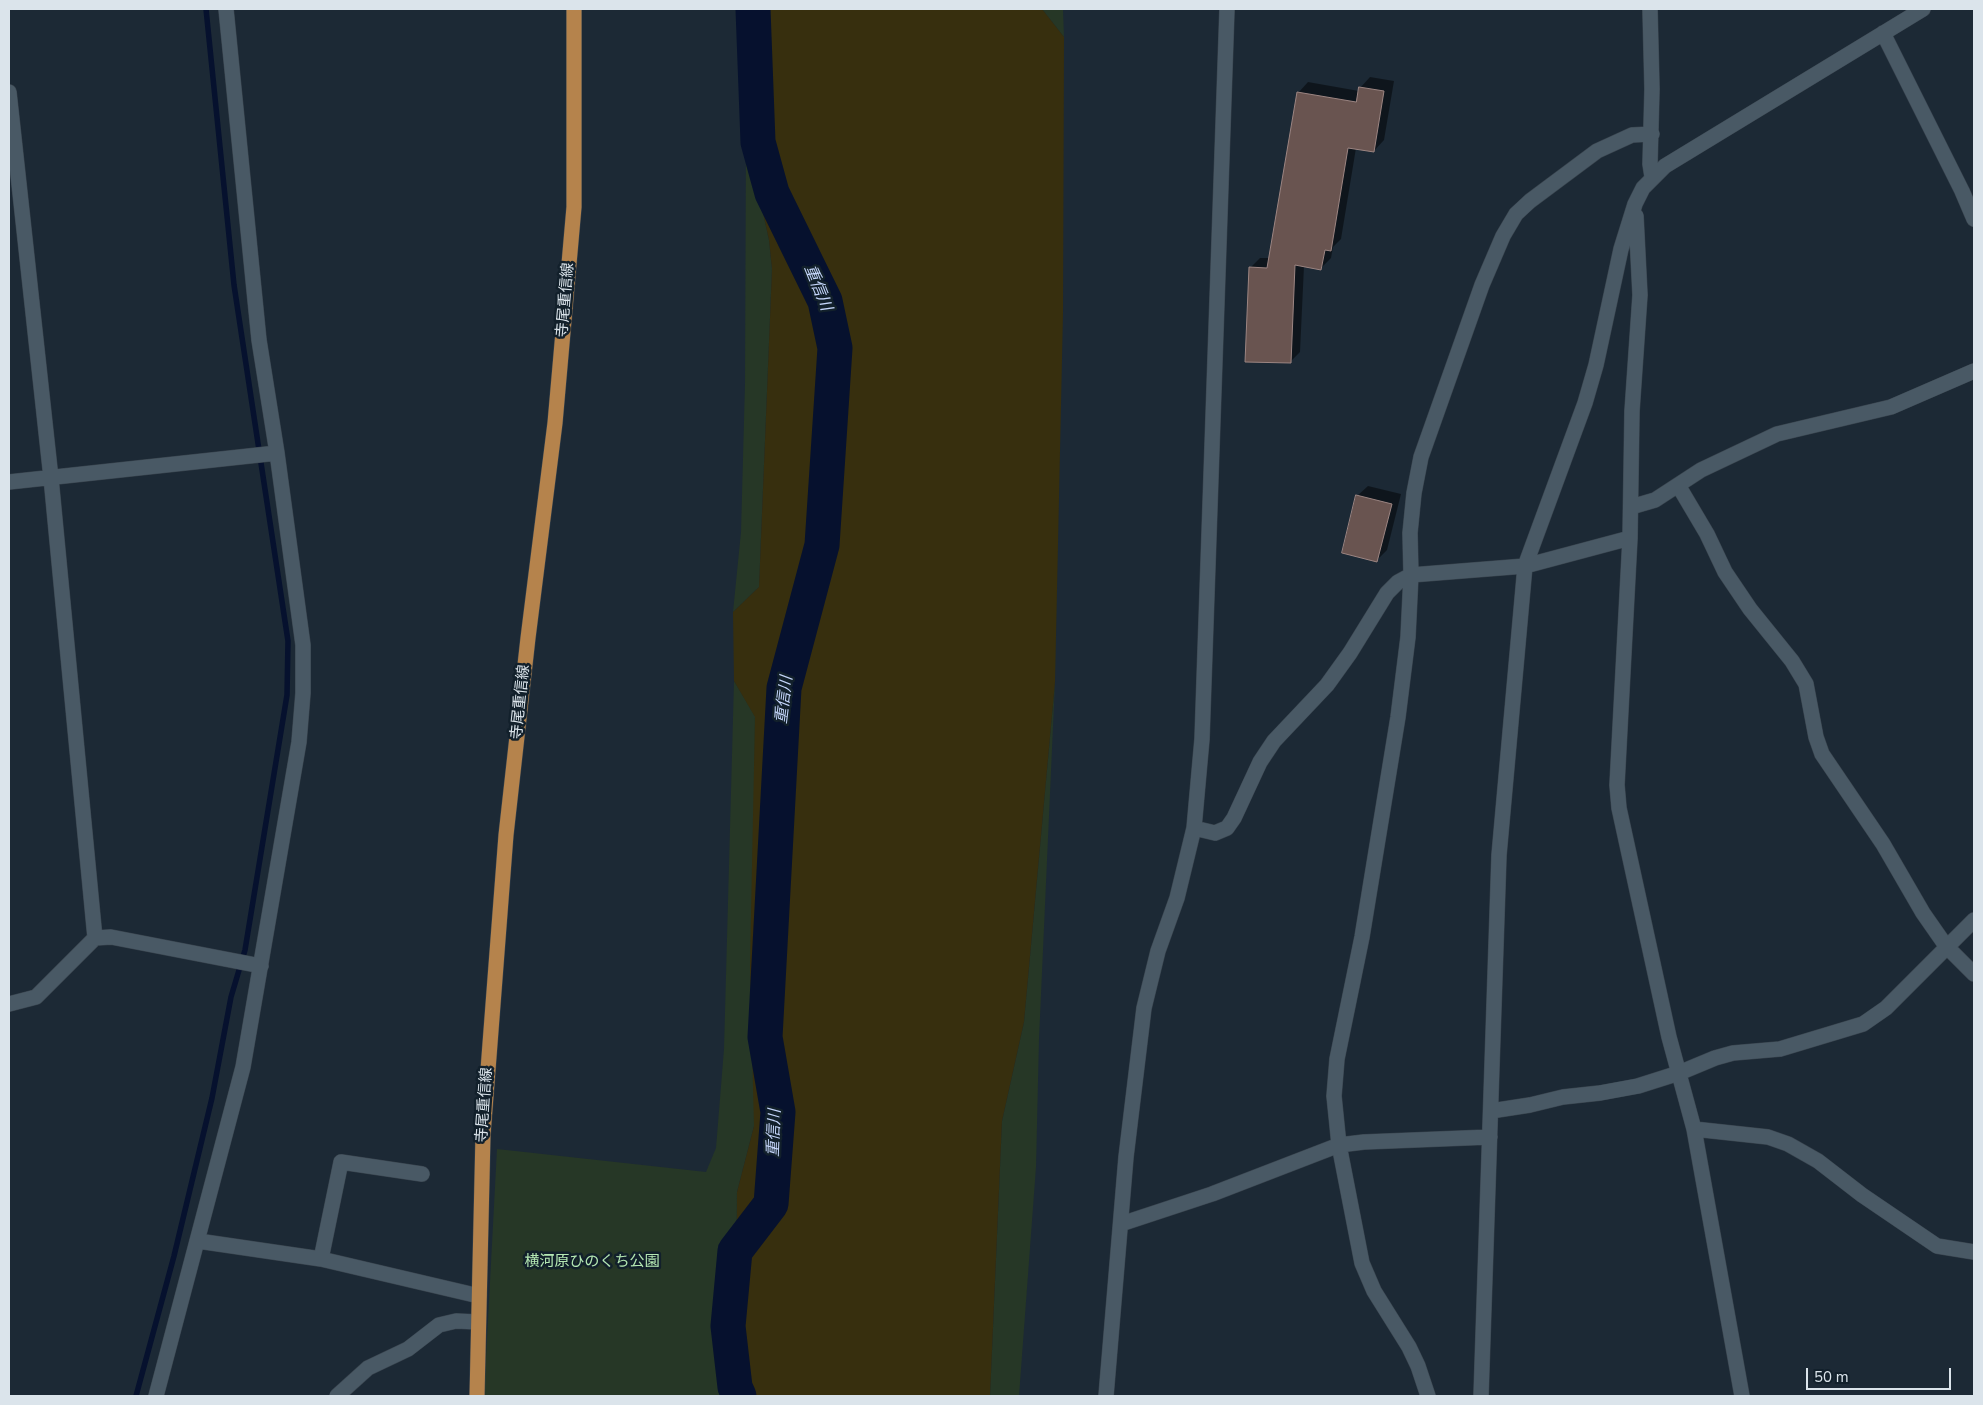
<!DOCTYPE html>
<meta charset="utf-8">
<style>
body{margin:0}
#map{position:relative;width:1983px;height:1405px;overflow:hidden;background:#1c2935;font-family:"Nunito Sans",sans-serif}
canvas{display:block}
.frame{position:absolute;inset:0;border:10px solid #dbe4eb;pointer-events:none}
.scale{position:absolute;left:1806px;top:1368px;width:145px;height:22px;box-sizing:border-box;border:2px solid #dbe4eb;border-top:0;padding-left:6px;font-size:15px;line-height:18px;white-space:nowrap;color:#dbe4eb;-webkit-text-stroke:4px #12202b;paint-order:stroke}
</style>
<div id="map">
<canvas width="1983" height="1405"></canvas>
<div class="frame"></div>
<div class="scale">50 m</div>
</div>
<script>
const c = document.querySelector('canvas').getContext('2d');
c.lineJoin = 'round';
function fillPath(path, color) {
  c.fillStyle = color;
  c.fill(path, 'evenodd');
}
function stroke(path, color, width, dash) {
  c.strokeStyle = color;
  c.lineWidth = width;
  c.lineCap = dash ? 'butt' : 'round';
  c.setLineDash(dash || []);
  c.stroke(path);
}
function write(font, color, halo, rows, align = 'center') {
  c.font = font + ' "Nunito Sans","Noto Sans JP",sans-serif';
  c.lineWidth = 5;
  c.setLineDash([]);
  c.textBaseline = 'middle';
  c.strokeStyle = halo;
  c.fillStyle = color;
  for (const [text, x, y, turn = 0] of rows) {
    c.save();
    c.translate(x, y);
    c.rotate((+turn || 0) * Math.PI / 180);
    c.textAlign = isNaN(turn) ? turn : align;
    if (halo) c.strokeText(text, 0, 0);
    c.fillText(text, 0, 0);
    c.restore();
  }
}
const green = new Path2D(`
 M1042 9H1063L1064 37Z
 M746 135 769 240 772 269 759 587 733 612 741 532 745 384Z
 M734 681 755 716 754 1126 737 1192 736 1396H484L497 1149 706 1172 716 1148 724 1049Z
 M1055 682 1039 1039 1036 1167 1019 1396H990L1002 1121 1024 1022Z`);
const sand = new Path2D(`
 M746 9H1042L1064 37 1063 313 1055 682 1024 1022 1002 1121 990 1396H736L737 1192 754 1126 750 966 755 717 734 681 733 612 759 587 772 269 769 240 746 135Z`);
const shadow = new Path2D(`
 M1370 77 1394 81 1384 140 1374 151 1356 148 1341 239 1333 247 1331 258 1321 268 1304 266 1300 352 1290 362 1250 268 1260 258H1270L1298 93 1308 82 1359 91 1360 88Z
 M1368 486 1401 494 1387 550 1376 561 1357 496Z`);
const stream = new Path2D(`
 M136 1396 174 1256 212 1098 231 997 245 950 287 695 288 641 234 285 206 9`);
const river = new Path2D(`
 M739 1396 735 1387 728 1326 735 1251 771 1204 778 1112 765 1037 784 688 822 545 835 348 825 301 772 193 758 142 753 9`);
const building = new Path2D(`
 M1359 87 1384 91 1374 152 1348 148 1331 251 1325 250 1321 270 1295 265 1291 363 1245 362 1249 267 1267 268 1297 92 1356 102Z
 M1356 495 1392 504 1377 562 1342 553Z`);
const minor = new Path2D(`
 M1650 9 1652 89 1650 164 1652 177
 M1883 33 1962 191 1974 219
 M9 92 51 478 95 938 36 997 9 1004
 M1636 216 1640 295 1632 411 1630 538 1617 785 1619 808 1669 1037 1694 1129 1742 1396
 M9 482 277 453
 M1678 485 1707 534 1725 572 1750 609 1792 661 1806 684 1816 737 1822 754 1883 844 1923 913 1946 946 1974 974
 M1631 507 1655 500 1701 470 1777 434 1891 407 1974 371
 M1194 828 1215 833 1227 828 1234 818 1260 762 1274 741 1327 685 1350 653 1387 593 1398 582 1411 575 1525 566 1630 538
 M95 938 111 937 261 966
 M1491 1111 1530 1105 1563 1097 1600 1093 1638 1086 1679 1073 1715 1058 1733 1053 1780 1049 1863 1024 1886 1008 1974 920
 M1694 1129 1768 1137 1788 1144 1818 1161 1862 1195 1937 1246 1974 1252
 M1121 1224 1212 1194 1339 1145 1364 1142 1490 1137
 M198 1241 321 1259 479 1296
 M321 1259 341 1162 422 1174
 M156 1396 243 1067 299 742 303 693V645L277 453 259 340 226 9
 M337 1396 368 1368 408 1349 439 1325 456 1321 478 1322
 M1106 1396 1126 1157 1144 1008 1158 951 1177 898 1194 828 1202 739 1227 9
 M1428 1396 1418 1366 1409 1347 1374 1291 1362 1263 1339 1145 1334 1096 1337 1059 1362 937 1398 717 1408 637 1411 575 1410 533 1414 493 1421 457 1482 285 1503 236 1516 214 1530 201 1597 151 1632 135 1652 134
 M1481 1396 1499 855 1525 566 1585 403 1596 365 1621 249 1635 204 1643 188 1665 166 1923 9`);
const major = new Path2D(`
 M477 1396 483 1135 506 835 528 638 555 423 574 207V9`);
const streetNames = [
 ["寺尾重信線",566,300,-85],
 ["寺尾重信線",521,702,-84],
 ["寺尾重信線",485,1105,-86]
];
const parkNames = [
 ["横河原ひのくち公園",592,1262]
];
const waterNames = [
 ["重信川",817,288,68],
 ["重信川",785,700,-83],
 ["重信川",775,1133,-88]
];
fillPath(green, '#263726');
fillPath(sand, '#372f0e');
fillPath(shadow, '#0007');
stroke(stream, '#06112e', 5.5);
stroke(river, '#06112e', 35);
fillPath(building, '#695450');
stroke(building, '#9c8582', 1);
stroke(minor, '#39444e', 16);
stroke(major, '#39444e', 16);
stroke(minor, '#495965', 15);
stroke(major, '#b5834c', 15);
write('15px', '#dbe4eb', '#12202b', streetNames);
write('15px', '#b5e8b3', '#12202b', parkNames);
write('italic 16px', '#c4d5f9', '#12202b', waterNames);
</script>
